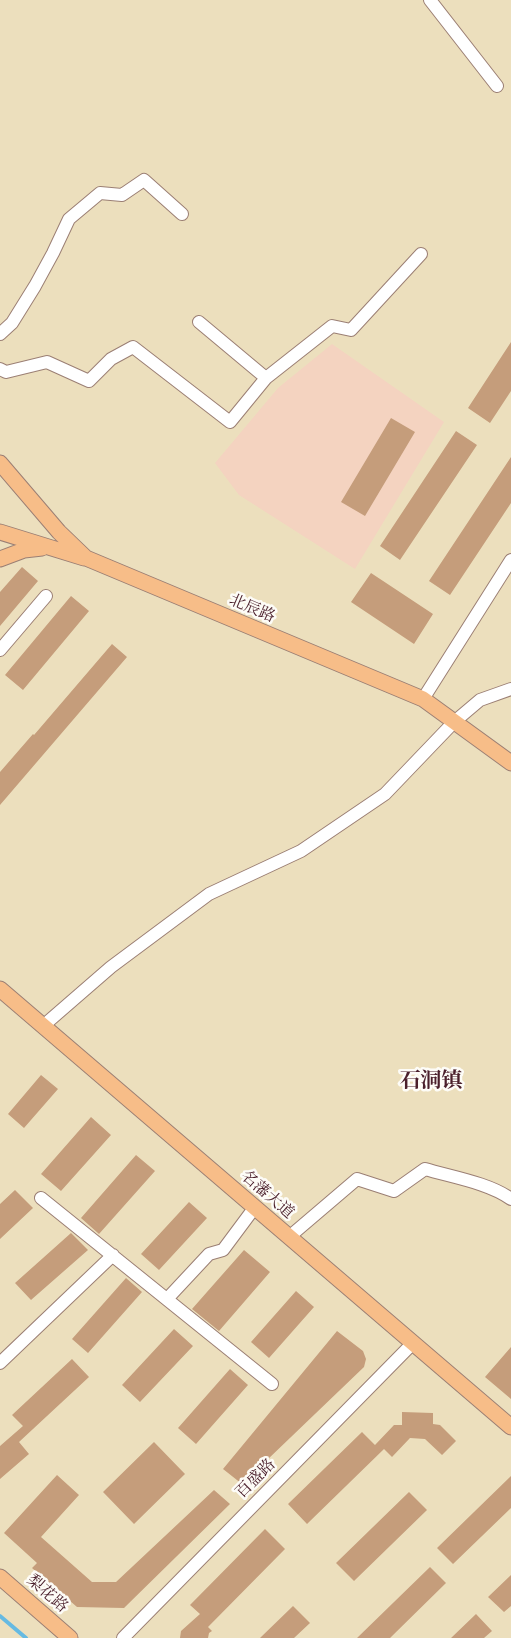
<!DOCTYPE html>
<meta charset="utf-8">
<style>
body{margin:0}
canvas{display:block;background:#ecdfbd}
</style>
<canvas width="511" height="1638"></canvas>
<script>
const c = document.querySelector('canvas').getContext('2d');
c.lineJoin = 'round';
function fillPath(path, color) {
  c.fillStyle = color;
  c.fill(path, 'evenodd');
}
function stroke(path, color, width, dash) {
  c.strokeStyle = color;
  c.lineWidth = width;
  c.lineCap = dash ? 'butt' : 'round';
  c.setLineDash(dash || []);
  c.stroke(path);
}
function write(font, color, halo, rows, align = 'center') {
  c.font = font + ' "IM FELL French Canon","Noto Serif SC",serif';
  c.lineWidth = 5;
  c.setLineDash([]);
  c.textBaseline = 'middle';
  c.strokeStyle = halo;
  c.fillStyle = color;
  for (const [text, x, y, turn = 0] of rows) {
    c.save();
    c.translate(x, y);
    c.rotate((+turn || 0) * Math.PI / 180);
    c.textAlign = isNaN(turn) ? turn : align;
    if (halo) c.strokeText(text, 0, 0);
    c.fillText(text, 0, 0);
    c.restore();
  }
}
const built = new Path2D(`
 M332 344 444 422 355 569 239 495 215 463 278 388Z`);
const stream = new Path2D(`
 M0 1616 26 1638`);
const building = new Path2D(`
 M511 342V391L490 423 468 408Z
 M391 418 415 432 365 516 341 502Z
 M456 431 477 445 400 560 380 546Z
 M511 457V503L450 595 429 581Z
 M22 567 38 581 0 626V592Z
 M371 573 433 614 414 644 351 602Z
 M71 596 89 611 23 690 5 675Z
 M112 644 127 657 0 805V772L33 734 34 735Z
 M41 1075 58 1089 24 1128 8 1114Z
 M91 1117 111 1135 61 1191 41 1174Z
 M136 1155 155 1171 99 1234 81 1218Z
 M15 1190 33 1208 0 1239V1204Z
 M189 1202 207 1218 159 1270 141 1254Z
 M71 1233 88 1250 31 1300 15 1283Z
 M244 1250 270 1272 219 1331 192 1309Z
 M126 1278 142 1292 88 1353 72 1339Z
 M296 1291 314 1307 269 1358 251 1342Z
 M174 1329 193 1346 140 1402 122 1385Z
 M337 1331 363 1351 366 1359 364 1367 242 1484 223 1469Z
 M511 1347V1399L485 1377Z
 M72 1359 89 1377 19 1442 29 1454 0 1479V1446L23 1426 12 1415Z
 M230 1369 248 1385 196 1444 178 1428Z
 M402 1412 433 1413V1424L440 1425 456 1441 442 1455 425 1439 410 1438 392 1457 384 1449 307 1524 288 1504 362 1432 375 1445 394 1425H402Z
 M154 1442 185 1474 134 1524 103 1492Z
 M57 1475 79 1495 41 1537 92 1582H116L214 1490 230 1504 124 1608 77 1607 32 1568 37 1563 4 1533Z
 M511 1476V1508L453 1564 437 1548Z
 M409 1492 427 1510 354 1581 336 1563Z
 M265 1529 285 1549 208 1627 212 1631 209 1633 208 1638H180L181 1631 200 1614 190 1605Z
 M430 1567 446 1583 390 1638H357Z
 M511 1575V1606L504 1612 488 1597Z
 M293 1606 310 1623 294 1638H260Z
 M476 1614 492 1631 484 1638H451Z`);
const minor = new Path2D(`
 M430 0 497 86
 M199 322 266 378
 M0 334 12 323 35 286 53 253 69 219 100 193 122 195 144 180 182 214
 M0 369 6 372 47 362 89 381 111 359 133 347 230 422 266 378 332 326 351 330 421 254
 M0 650 46 596
 M423 699 511 560
 M43 1026 111 967 209 894 301 851 385 794 454 722 480 700 511 689
 M41 1198 272 1384
 M289 1237 357 1179 394 1191 425 1169C452 1177 489 1183 511 1199
 M167 1299 209 1254 223 1250 255 1207
 M0 1363 113 1255
 M123 1638 413 1343`);
const major = new Path2D(`
 M0 463 59 532 86 558 423 699 511 763
 M0 532 84 558
 M0 559 24 550 42 548
 M0 989 511 1427
 M0 1577 70 1638`);
const streetNames = [
 ["北辰路",252,609,23],
 ["名藩大道",267,1195,41],
 ["百盛路",256,1479,-45],
 ["梨花路",47,1594,41]
];
const districtNames = [
 ["石洞镇",431,1082]
];
fillPath(built, '#f4d3c0');
stroke(stream, '#66bae2', 4);
fillPath(building, '#c59d7b');
stroke(minor, '#9b7f74', 14);
stroke(major, '#9b7f74', 17);
stroke(minor, '#fff', 12);
stroke(major, '#f7bd88', 15);
write('16px', '#4a1f2b', '#fdfcf7', streetNames);
write('bold 21px', '#4a1f2b', '#fdfcf7', districtNames);
</script>
